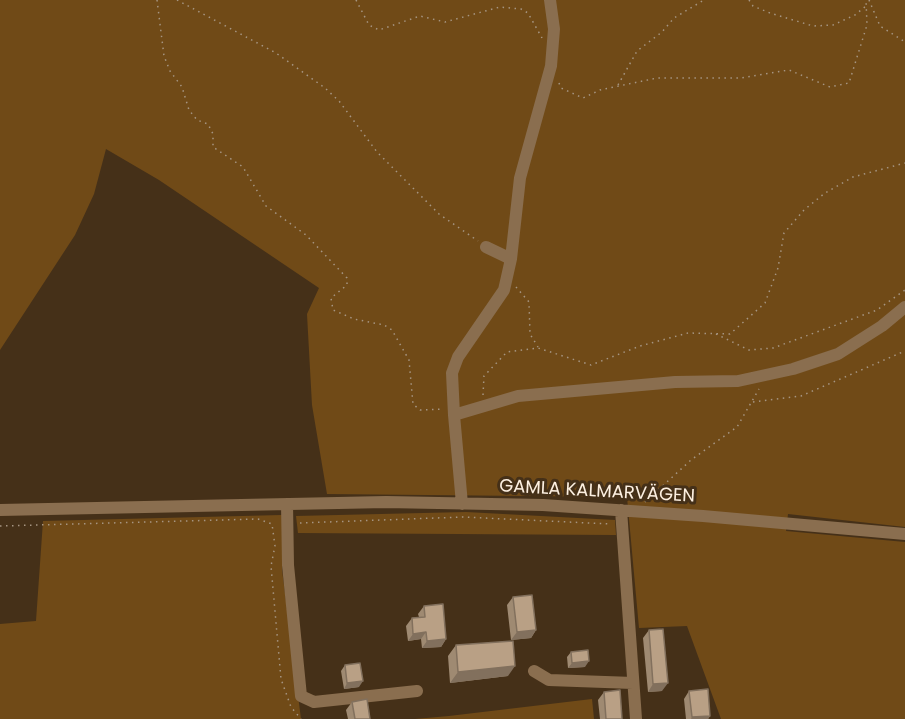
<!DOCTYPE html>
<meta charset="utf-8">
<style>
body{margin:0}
canvas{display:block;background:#453018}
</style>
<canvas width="905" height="719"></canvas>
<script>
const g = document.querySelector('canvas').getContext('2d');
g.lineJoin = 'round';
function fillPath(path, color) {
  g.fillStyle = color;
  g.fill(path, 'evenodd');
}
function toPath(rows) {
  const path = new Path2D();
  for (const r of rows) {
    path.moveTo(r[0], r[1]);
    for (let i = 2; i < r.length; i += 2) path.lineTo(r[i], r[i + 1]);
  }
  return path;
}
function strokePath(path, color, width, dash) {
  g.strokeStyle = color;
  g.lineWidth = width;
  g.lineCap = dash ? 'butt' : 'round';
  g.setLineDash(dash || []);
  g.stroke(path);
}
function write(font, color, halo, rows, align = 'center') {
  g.font = font + ' Poppins,sans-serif';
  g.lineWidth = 6;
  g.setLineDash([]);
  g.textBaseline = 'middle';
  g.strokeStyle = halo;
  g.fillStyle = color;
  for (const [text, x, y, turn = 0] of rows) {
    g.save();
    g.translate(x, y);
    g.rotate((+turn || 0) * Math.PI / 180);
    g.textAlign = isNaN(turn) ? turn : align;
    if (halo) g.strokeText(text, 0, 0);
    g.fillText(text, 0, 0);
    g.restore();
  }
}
const green = toPath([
 [0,0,905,0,905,527,788,514,786,531,905,542,905,719,721,719,687,626,639,628,627,497,327,494,312,405,307,314,319,288,159,180,106,149,94,194,75,235,0,350],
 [466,512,615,520,616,535,298,533,296,516],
 [282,515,282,570,301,719,0,719,0,624,36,621,43,521],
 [592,699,594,719,415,719,449,716]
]);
const path = toPath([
 [157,0,164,56,170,71,182,87,189,110,197,120,208,124,213,134,213,147,243,167,266,206,306,235,347,278,347,285,331,298,333,310,354,319,384,325,392,330,409,360,413,404,420,410,444,409],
 [177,0,276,53,325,88,339,101,377,152,439,214,478,241],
 [356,0,369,25,379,30,420,16,445,22,500,7,521,9,528,13,542,38],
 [749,0,753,6,770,13,813,26,833,25,855,15,866,6],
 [869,0,880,26,905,42],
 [559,83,561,88,583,98,600,90,657,78,741,78,789,70,830,87,849,83,867,25,866,0],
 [618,85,637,51,662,32,674,18,704,0],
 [516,287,529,302,530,334,538,347],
 [716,334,749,350,773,348,877,310,905,290],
 [483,395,484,376,507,352,538,348,591,365,640,346,688,333,730,334,765,303,778,268,784,233,804,210,825,193,853,177,905,163],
 [753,402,801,396,905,351],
 [645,502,691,460,737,427,759,389],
 [300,523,463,517,610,524],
 [0,526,258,519,272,524,275,546,271,566,281,679,291,707,301,719]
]);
const minor = toPath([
 [486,247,511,259],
 [454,415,452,373,458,357,504,290,511,259,520,178,551,66,554,29,550,0],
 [287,504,288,565,301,696,314,702,417,691],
 [462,504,454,415,518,396,675,382,738,381,793,369,838,354,882,326,905,307],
 [0,510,386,502,543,505,703,516,905,534],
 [621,510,636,719],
 [534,671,549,680,633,683]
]);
const wall = toPath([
 [513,597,536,630,531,638,511,640,507,605],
 [424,606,446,639,441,647,422,648,421,639,408,641,406,626,412,618,419,617,418,614],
 [649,630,662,691,648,692,643,638],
 [456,645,508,676,450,683,448,656],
 [571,652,585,667,568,668,567,657],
 [345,665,359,687,344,689,341,671],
 [689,691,710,716,708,719,686,719,684,699],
 [604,692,622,719,600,719,598,700],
 [352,702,370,719,348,719,346,710]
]);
const shadedWall = toPath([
 [536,630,531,638,511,640,517,632],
 [426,632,421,639,408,641,413,634],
 [446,639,441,647,422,648,427,641],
 [589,661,585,667,568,668,572,663],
 [515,666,508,676,450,683,458,672],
 [363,681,359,687,344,689,347,683],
 [668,683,662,691,648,692,653,684],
 [710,716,708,719,691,719,692,717]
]);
const building = toPath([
 [532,595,536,630,517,632,513,597,532,595],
 [443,604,446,639,427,641,426,632,413,634,412,618,425,617,424,606,443,604],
 [663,629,668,683,653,684,649,630,663,629],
 [513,641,515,666,458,672,456,645,513,641],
 [588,650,589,661,572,663,571,652,588,650],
 [360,663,363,681,347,683,345,665,360,663],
 [708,689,710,716,692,717,689,691,708,689],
 [620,690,622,719,606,719,604,692,620,690],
 [367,699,370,719,355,719,352,702,367,699]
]);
const streetNames = [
 ["GAMLA KALMARVÄGEN",597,492,3]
];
fillPath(green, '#704a17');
strokePath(path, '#a69582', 1.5, [1.5, 4.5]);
strokePath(minor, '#8a6e4f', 12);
fillPath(wall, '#9f8a72');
fillPath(shadedWall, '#82705d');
fillPath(building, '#b9a085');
strokePath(building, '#82705d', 1.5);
write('18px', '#fdf0e1', '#453018', streetNames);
</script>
